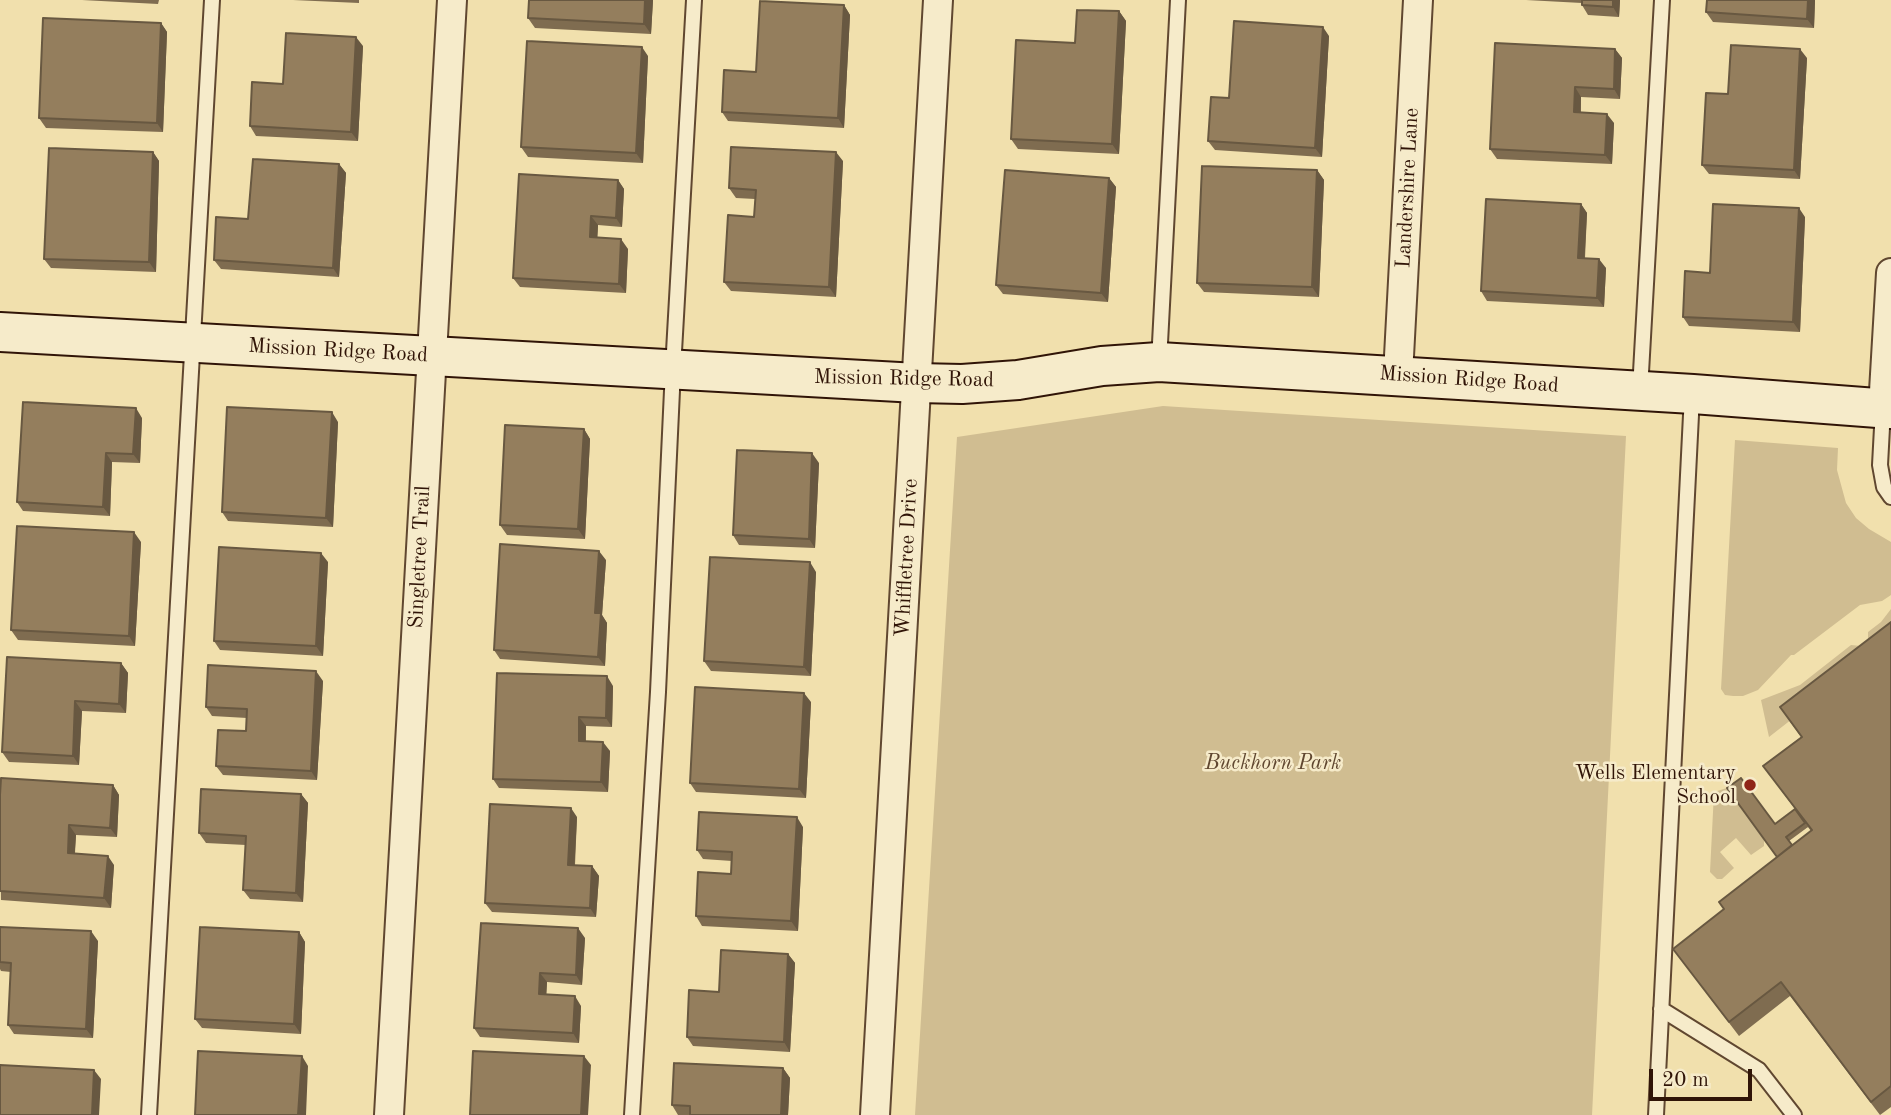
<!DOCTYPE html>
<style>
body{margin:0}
#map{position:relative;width:1891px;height:1115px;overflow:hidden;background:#f1e0ad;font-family:"Old Standard TT",serif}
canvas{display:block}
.scale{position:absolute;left:1649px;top:1069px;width:103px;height:32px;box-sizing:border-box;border:4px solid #301407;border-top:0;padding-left:9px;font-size:21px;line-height:24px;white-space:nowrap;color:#301407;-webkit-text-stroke:5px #f6ebca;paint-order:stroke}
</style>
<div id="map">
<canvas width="1891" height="1115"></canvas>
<div class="scale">20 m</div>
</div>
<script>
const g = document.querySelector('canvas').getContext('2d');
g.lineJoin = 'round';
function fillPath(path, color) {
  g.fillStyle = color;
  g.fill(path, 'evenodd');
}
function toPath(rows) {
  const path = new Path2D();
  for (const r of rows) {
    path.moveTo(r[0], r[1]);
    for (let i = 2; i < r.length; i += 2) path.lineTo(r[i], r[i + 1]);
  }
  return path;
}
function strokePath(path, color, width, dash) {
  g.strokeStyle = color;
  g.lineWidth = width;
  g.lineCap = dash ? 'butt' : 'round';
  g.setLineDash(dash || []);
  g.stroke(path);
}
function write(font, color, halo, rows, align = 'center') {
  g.font = font + ' "Old Standard TT",serif';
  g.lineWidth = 5;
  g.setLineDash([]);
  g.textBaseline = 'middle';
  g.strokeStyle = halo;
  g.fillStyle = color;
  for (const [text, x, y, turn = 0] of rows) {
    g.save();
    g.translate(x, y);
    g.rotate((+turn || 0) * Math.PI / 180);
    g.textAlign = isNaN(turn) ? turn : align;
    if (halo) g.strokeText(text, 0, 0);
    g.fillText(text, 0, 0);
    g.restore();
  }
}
const green = toPath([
 [1163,406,1626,436,1592,1115,915,1115,957,437],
 [1735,440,1838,448,1837,470,1846,503,1856,518,1869,529,1891,542,1891,595,1882,601,1860,605,1794,655,1791,655,1758,690,1743,696,1733,696,1725,695,1721,689],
 [1891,609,1891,643,1868,640,1868,632,1881,622],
 [1851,645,1861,646,1869,659,1769,737,1761,700,1800,685],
 [1727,788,1764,840,1764,846,1751,855,1736,838,1720,852,1734,868,1722,879,1717,879,1710,872,1714,792]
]);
const lane = toPath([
 [1159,362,1178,0],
 [1640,390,1662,0],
 [1883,409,1880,465,1884,487,1891,497],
 [1661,1009,1759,1070,1794,1115],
 [149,1115,212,0],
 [632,1115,658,692,673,369,694,0],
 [1656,1115,1692,395]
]);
const street = toPath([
 [1398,375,1418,0],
 [1883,408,1891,273],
 [389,1115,452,0],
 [875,1115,938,0]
]);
const secondary = toPath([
 [0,332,917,383,962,384,1018,380,1102,366,1159,362,1693,394,1891,409]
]);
const wall = toPath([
 [82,0,159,0,158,4],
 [293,0,359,0,359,3],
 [529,0,653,0,651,34,535,28,528,18],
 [1526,0,1620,0,1619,17,1588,15,1582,5,1582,3],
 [1815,0,1814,28,1713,22,1706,12],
 [844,5,850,15,844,128,728,121,722,112,756,72],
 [1119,11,1126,21,1119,154,1018,149,1011,139,1075,43],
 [161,23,167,32,163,132,46,128,39,118],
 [1329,36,1322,157,1215,150,1208,141,1229,98],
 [363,46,358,141,256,136,250,126,283,84],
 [1615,49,1622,58,1620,99,1581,97,1581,112,1614,123,1612,164,1497,159,1490,149],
 [648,56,643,163,528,157,521,147],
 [1807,58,1800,179,1709,174,1702,165,1728,94],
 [153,152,159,161,156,272,51,268,44,259],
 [843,161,836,297,731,291,724,282,754,217,755,199,736,198,729,188],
 [339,164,346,173,339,277,221,269,214,260],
 [1317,170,1324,180,1319,297,1204,292,1197,283],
 [1109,178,1116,187,1108,302,1003,294,996,285],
 [618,180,624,189,622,227,598,225,597,238,628,249,626,293,520,287,513,278],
 [1581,204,1587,213,1585,258,1606,268,1604,307,1487,301,1481,291],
 [1805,217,1800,332,1689,326,1683,317,1710,273],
 [142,418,140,463,112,462,110,516,23,511,17,502],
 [338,422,333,527,228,521,222,512],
 [584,429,590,439,585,539,507,535,500,525],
 [819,463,815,548,739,545,733,535],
 [141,542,135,646,18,640,11,630],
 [606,560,602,615,607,623,605,666,500,659,494,650],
 [328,562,323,656,220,650,214,641],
 [816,572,811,676,711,671,704,661],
 [1891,622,1891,1107,1880,1115,1790,996,1739,1036,1673,949,1724,909,1777,857,1775,824,1795,809,1763,766,1801,737,1780,707],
 [1802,819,1811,831,1792,845,1789,841,1808,827],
 [121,663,128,673,126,713,82,711,79,765,9,762,2,752],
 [323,681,317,780,223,775,216,766,246,731,247,718,212,716,206,707],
 [613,686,612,727,586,726,586,741,610,751,608,792,499,788,493,779],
 [811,702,806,798,696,792,690,783],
 [113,785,119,795,117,837,76,835,75,853,114,865,111,908,1,900,0,795],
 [301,794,308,803,303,902,250,899,243,890,246,845,206,843,199,833],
 [577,817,575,865,592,866,599,876,596,917,492,912,485,903],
 [803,827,798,931,702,926,696,916,731,874,732,861,703,859,697,850],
 [481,923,585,938,582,985,547,982,546,994,581,1006,579,1043,480,1037,474,1028],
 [0,927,98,941,93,1038,14,1034,8,1025,11,972,1,971,0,969],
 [299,932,305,942,301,1034,202,1028,195,1019],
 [788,954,795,963,790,1052,693,1046,687,1037,719,992],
 [783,1068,790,1078,788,1115,678,1115,672,1105]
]);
const shadedWall = toPath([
 [645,0,653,0,651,34,644,24],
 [1613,0,1620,0,1619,17,1613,7],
 [1808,0,1815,0,1814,28,1807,19],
 [844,5,850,15,844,128,838,118],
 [1119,11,1126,21,1119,154,1112,144],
 [161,23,167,32,163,132,157,123],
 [1323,27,1329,36,1322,157,1315,148],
 [356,37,363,46,358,141,351,132],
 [642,47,648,56,643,163,636,153],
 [1615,49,1622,58,1620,99,1614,89],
 [1800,49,1807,58,1800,179,1794,170],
 [1575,87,1581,97,1580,121,1574,112],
 [1607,114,1614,123,1612,164,1605,155],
 [153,152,159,161,156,272,149,262],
 [836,152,843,161,836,297,829,287],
 [339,164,346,173,339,277,333,268],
 [1317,170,1324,180,1319,297,1312,287],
 [1109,178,1116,187,1108,302,1101,293],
 [618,180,624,189,622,227,616,218],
 [1581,204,1587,213,1584,267,1578,258],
 [1799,208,1805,217,1800,332,1793,322],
 [591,216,598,225,597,247,590,237],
 [621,239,628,249,626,293,619,284],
 [1599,259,1606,268,1604,307,1597,298],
 [136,408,142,418,140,463,133,454],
 [332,412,338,422,333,527,326,518],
 [584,429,590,439,585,539,578,529],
 [106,453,112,462,110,516,103,507],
 [812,453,819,463,815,548,809,539],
 [134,532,141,542,135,646,129,636],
 [599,551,606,560,602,615,607,623,605,666,598,657,595,613],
 [321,553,328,562,323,656,316,646],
 [810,562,816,572,811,676,804,667],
 [121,663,128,673,126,713,119,704],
 [316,671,323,681,317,780,311,771],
 [607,676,613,686,612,727,606,718],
 [804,693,811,702,806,798,799,789],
 [75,701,82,711,79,765,73,756],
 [579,717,586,726,585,751,579,741],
 [603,742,610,751,608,792,601,782],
 [113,785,119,795,117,837,110,828],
 [301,794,308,803,303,902,296,893],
 [571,808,577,817,574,874,568,865],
 [797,817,803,827,798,931,791,921],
 [69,825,76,835,74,862,68,853],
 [108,856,114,865,111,908,104,898],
 [592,866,599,876,596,917,590,908],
 [578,928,585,938,582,985,576,975],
 [91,931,98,941,93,1038,86,1029],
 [299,932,305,942,301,1034,294,1024],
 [788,954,795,963,790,1052,784,1042],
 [540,973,547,982,546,1003,539,994],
 [575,996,581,1006,579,1043,573,1033],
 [302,1056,308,1066,306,1115,298,1115],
 [584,1056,591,1065,588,1115,581,1115],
 [783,1068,790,1078,788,1115,781,1115],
 [94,1070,101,1079,99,1115,92,1115]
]);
const building = toPath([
 [529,0,645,0,644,24,528,18,529,0],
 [1582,0,1613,0,1613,7,1582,5,1582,0],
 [1707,0,1808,0,1807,19,1706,12,1707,0],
 [760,1,844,5,838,118,722,112,724,70,756,72,760,1],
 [1077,10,1119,11,1112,144,1011,139,1016,40,1075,43,1077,10],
 [43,18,161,23,157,123,39,118,43,18],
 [1234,21,1323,27,1315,148,1208,141,1211,97,1229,98,1234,21],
 [286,33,356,37,351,132,250,126,252,82,283,84,286,33],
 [527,41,642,47,636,153,521,147,527,41],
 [1495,43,1615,49,1614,89,1575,87,1574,112,1607,114,1605,155,1490,149,1495,43],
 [1731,45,1800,49,1794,170,1702,165,1706,93,1728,94,1731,45],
 [731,147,836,152,829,287,724,282,728,215,754,217,756,190,729,188,731,147],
 [49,148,153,152,149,262,44,259,49,148],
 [253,159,339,164,333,268,214,260,216,217,248,219,253,159],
 [1202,166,1317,170,1312,287,1197,283,1202,166],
 [1005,170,1109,178,1101,293,996,285,1005,170],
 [519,174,618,180,616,218,591,216,590,237,621,239,619,284,513,278,519,174],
 [1486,199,1581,204,1578,258,1599,259,1597,298,1481,291,1486,199],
 [1713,204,1799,208,1793,322,1683,317,1685,271,1710,273,1713,204],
 [23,402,136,408,133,454,106,453,103,507,17,502,23,402],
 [227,407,332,412,326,518,222,512,227,407],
 [505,425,584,429,578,529,500,525,505,425],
 [737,450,812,453,809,539,733,535,737,450],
 [17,526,134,532,129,636,11,630,17,526],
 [500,544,599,551,595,613,601,613,598,657,494,650,500,544],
 [219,547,321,553,316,646,214,641,219,547],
 [710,557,810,562,804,667,704,661,710,557],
 [1891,622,1891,1086,1871,1102,1781,982,1729,1022,1673,949,1724,909,1719,902,1812,830,1763,766,1802,737,1780,707,1891,622],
 [7,657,121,663,119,704,75,701,73,756,2,752,7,657],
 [208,665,316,671,311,771,216,766,218,730,246,731,247,709,206,707,208,665],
 [497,673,607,676,606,718,579,717,579,741,603,742,601,782,493,779,497,673],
 [695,687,804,693,799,789,690,783,695,687],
 [1,778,113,785,110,828,69,825,68,853,108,856,104,898,0,891,0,795,1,778],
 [1741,778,1775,824,1795,809,1805,823,1786,837,1792,845,1777,857,1727,788,1741,778],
 [201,789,301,794,296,893,243,890,246,836,199,833,201,789],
 [490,804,571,808,568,865,592,866,590,908,485,903,490,804],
 [699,812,797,817,791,921,696,916,698,872,731,874,732,852,697,850,699,812],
 [481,923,578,928,576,975,540,973,539,994,575,996,573,1033,474,1028,481,923],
 [0,927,91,931,86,1029,8,1025,11,963,0,962,0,927],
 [200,927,299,932,294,1024,195,1019,200,927],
 [721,950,788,954,784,1042,687,1037,689,990,719,992,721,950],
 [198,1051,302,1056,298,1115,195,1115,198,1051],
 [473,1051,584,1056,581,1115,470,1115,473,1051],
 [674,1063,783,1068,781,1115,690,1115,690,1106,672,1105,674,1063],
 [0,1065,94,1070,92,1115,0,1115,0,1065]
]);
const markers = [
 [1750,785,7,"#8f2418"]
];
const streetNames = [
 ["Landershire Lane",1408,188,-87],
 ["Mission Ridge Road",338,351,3],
 ["Mission Ridge Road",904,379,1],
 ["Mission Ridge Road",1469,380,4],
 ["Singletree Trail",420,557,-87],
 ["Whiffletree Drive",907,558,-87]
];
const parkNames = [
 ["Buckhorn Park",1273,763]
];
const poiNames = [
 ["Wells Elementary",1736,773],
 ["School",1736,797]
];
fillPath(green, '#d0bd91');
strokePath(lane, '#604730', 18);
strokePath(street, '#604730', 32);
strokePath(secondary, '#301407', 42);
strokePath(lane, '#f6ebca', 14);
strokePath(street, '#f6ebca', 28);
strokePath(secondary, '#f6ebca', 38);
fillPath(wall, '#7f6c50');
fillPath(shadedWall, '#685841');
fillPath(building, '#947e5d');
strokePath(building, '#685841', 2);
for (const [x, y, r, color] of markers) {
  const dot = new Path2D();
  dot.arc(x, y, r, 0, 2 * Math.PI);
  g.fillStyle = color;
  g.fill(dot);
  strokePath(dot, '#f6ebca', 2.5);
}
write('21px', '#301407', '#f6ebca', streetNames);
write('italic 21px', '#604730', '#f6ebca', parkNames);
write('21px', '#301407', '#f6ebca', poiNames, 'right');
</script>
